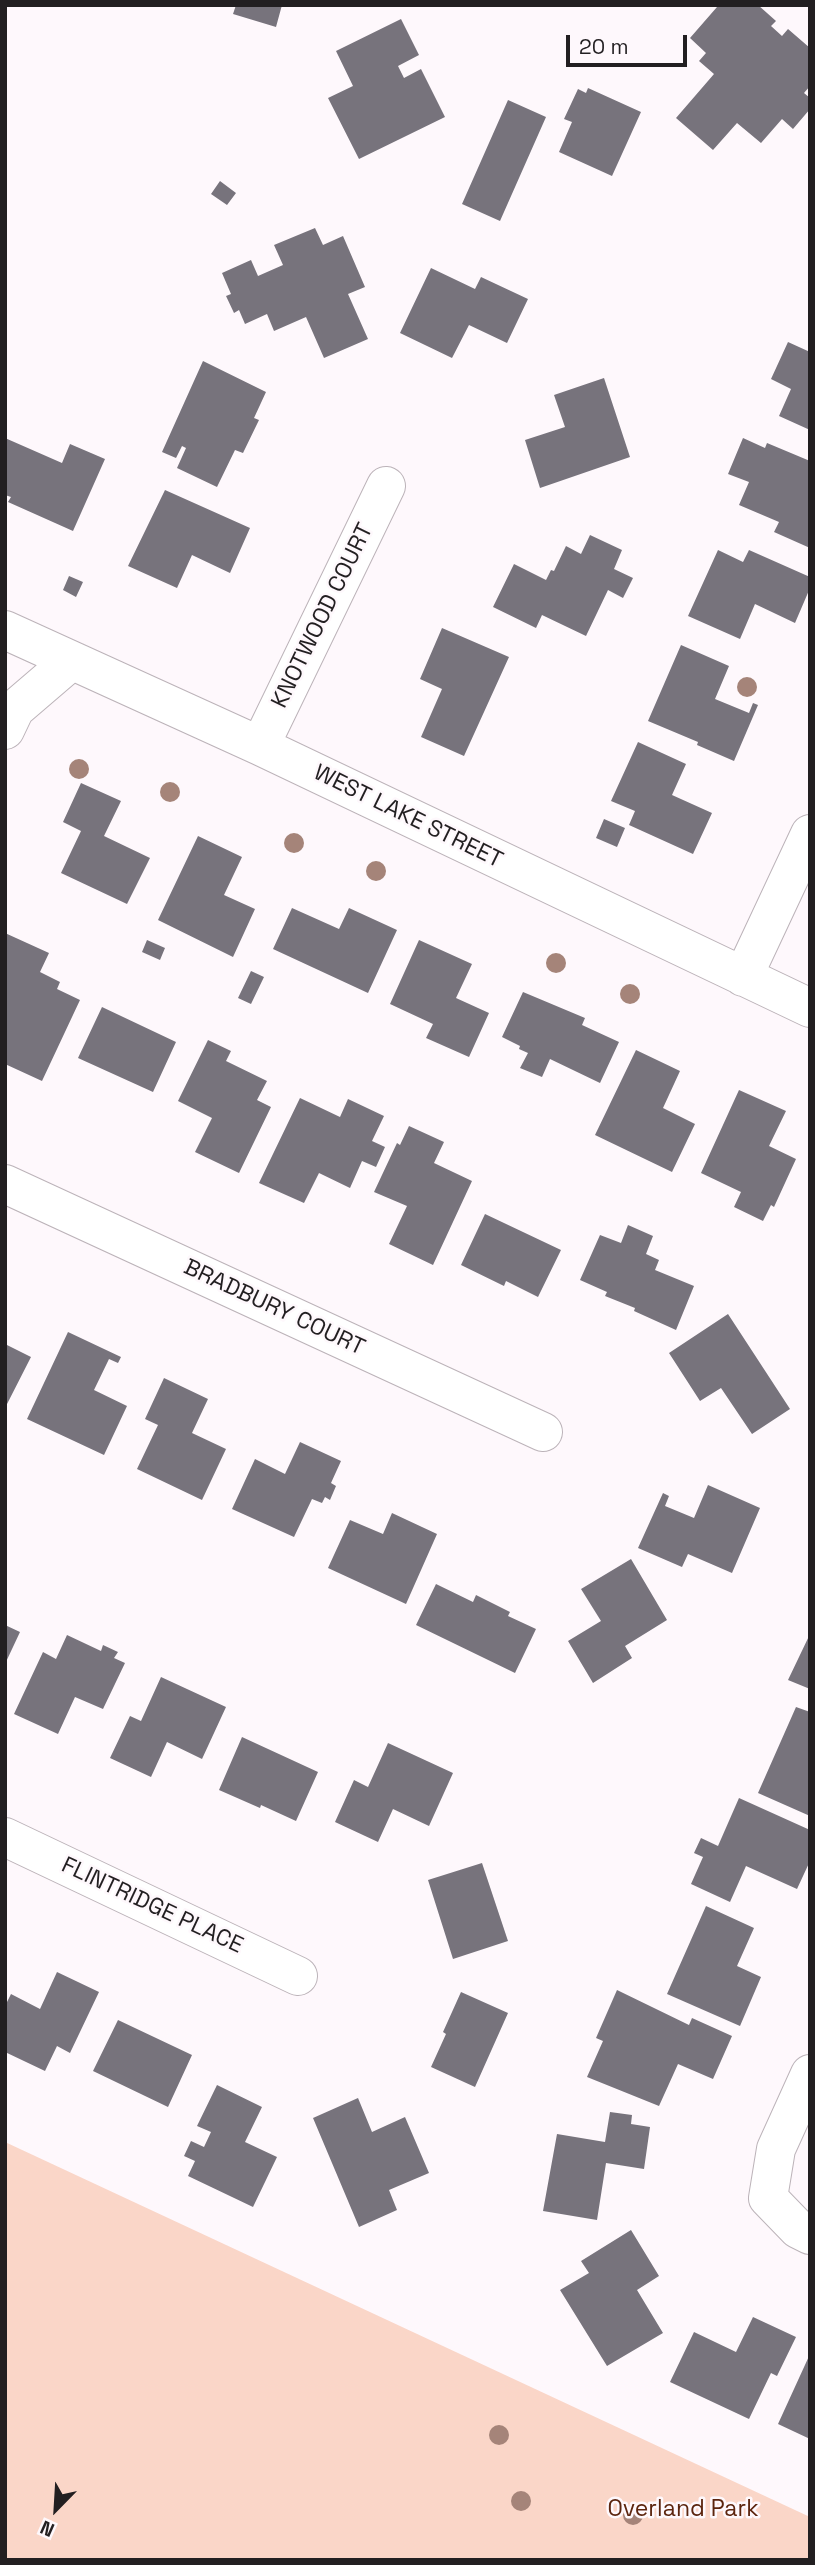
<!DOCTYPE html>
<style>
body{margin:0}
#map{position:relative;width:815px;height:2565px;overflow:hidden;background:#fef8fc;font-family:"Space Grotesk",sans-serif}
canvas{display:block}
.frame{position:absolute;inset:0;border:7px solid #221f21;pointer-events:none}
.north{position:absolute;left:21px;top:2474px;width:70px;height:70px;-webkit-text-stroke:5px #fef8fc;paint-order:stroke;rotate:204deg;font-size:19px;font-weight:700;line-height:28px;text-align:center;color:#221f21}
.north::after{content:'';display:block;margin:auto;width:24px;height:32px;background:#221f21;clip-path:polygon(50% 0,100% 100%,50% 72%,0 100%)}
.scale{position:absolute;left:566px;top:35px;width:121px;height:32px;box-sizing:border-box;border:4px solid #221f21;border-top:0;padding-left:9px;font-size:21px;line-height:24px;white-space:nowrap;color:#221f21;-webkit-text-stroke:5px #fef8fc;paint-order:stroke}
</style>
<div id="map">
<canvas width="815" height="2565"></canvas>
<div class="frame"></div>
<div class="north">N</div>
<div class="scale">20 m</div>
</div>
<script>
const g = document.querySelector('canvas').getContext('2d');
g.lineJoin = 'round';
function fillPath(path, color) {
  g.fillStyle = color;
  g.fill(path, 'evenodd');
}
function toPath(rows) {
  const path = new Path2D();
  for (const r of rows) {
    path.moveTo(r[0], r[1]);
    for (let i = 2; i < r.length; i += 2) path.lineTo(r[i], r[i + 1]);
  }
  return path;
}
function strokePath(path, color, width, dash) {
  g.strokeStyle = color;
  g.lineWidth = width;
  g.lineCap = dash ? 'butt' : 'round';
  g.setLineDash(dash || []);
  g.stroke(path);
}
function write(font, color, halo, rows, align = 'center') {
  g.font = font + ' "Space Grotesk",sans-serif';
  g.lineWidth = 5;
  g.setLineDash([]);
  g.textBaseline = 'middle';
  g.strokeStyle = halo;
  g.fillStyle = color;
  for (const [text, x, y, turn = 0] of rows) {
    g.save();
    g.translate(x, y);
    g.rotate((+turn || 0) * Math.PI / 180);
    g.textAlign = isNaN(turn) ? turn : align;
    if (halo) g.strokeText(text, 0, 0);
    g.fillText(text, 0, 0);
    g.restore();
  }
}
const green = toPath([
 [5,2142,810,2517,810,2560,5,2560]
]);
const building = toPath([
 [236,5,282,5,276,27,233,14],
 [715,5,758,5,776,21,771,26,782,36,788,29,810,48,810,86,804,93,810,98,810,109,793,129,782,119,761,143,737,123,713,150,676,118,714,74,699,61,706,53,690,38,717,7],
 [401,19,419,55,398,66,404,78,421,69,445,117,359,159,328,98,353,86,336,51],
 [588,88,641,112,612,176,559,152,572,122,564,119,578,89,586,93],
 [508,100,546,117,500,221,462,204],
 [220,181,236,193,227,205,211,194],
 [315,228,323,245,343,236,365,287,348,294,368,339,324,358,306,317,274,331,267,314,245,324,239,310,234,313,226,296,231,294,222,273,251,260,258,276,283,265,274,245],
 [431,268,475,289,481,277,528,299,507,343,469,325,452,358,400,333],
 [788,342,810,352,810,430,779,416,791,389,771,379],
 [203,361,266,392,254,418,259,420,243,453,235,450,217,487,177,468,186,448,182,446,176,458,162,452],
 [604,378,630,457,540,488,525,440,565,427,554,395],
 [5,438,62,463,70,444,105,459,73,531,8,502,11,497,5,495],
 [743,438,765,448,767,443,810,461,808,485,810,486,810,548,774,532,779,522,739,505,749,482,728,474],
 [165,490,250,528,230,573,192,555,177,588,128,566],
 [590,535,622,550,614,569,633,578,623,598,608,590,586,636,542,615,536,628,493,607,514,564,546,580,551,570,554,571,566,546,581,554],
 [718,550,743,562,749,550,810,577,810,588,795,623,755,604,740,639,688,616],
 [69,576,83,582,76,597,63,590],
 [442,628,509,657,464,756,421,737,442,689,420,679],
 [681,645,729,666,715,699,749,713,753,703,758,705,734,761,697,745,698,742,648,721],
 [638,742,686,764,672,795,712,813,693,854,629,825,635,811,611,801],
 [81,783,121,801,104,836,150,858,127,904,61,873,81,831,63,822],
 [604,819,625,828,617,847,596,838],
 [198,836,242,857,224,895,255,909,233,957,158,920],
 [292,908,339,929,349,908,397,930,368,993,273,949],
 [5,933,49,953,40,972,60,982,57,989,80,1000,42,1081,5,1064],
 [147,940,165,948,160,960,142,952],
 [419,940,472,964,456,998,489,1013,469,1057,426,1038,433,1024,390,1004],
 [251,971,264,977,251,1004,238,998],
 [523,992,585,1018,582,1025,619,1042,600,1083,550,1059,542,1077,520,1068,528,1053,519,1049,520,1046,502,1037],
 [102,1007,176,1042,153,1092,78,1058],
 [208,1040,231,1051,226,1061,267,1081,257,1100,271,1107,239,1173,195,1152,212,1118,178,1101],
 [636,1050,680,1071,663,1108,695,1124,672,1172,595,1135],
 [739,1090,786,1111,769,1146,796,1159,774,1207,771,1205,763,1221,734,1207,741,1192,701,1173],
 [300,1098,340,1117,348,1099,384,1116,372,1141,385,1147,376,1167,362,1161,350,1188,319,1173,304,1203,259,1183],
 [409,1126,444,1142,434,1163,472,1181,433,1265,389,1244,407,1206,374,1192,397,1143,400,1145],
 [485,1214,561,1250,538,1297,506,1281,504,1286,461,1265],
 [628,1225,653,1236,646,1254,659,1260,655,1270,694,1286,676,1330,634,1311,635,1308,605,1296,607,1292,580,1280,600,1235,621,1243],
 [728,1314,790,1409,752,1434,721,1388,700,1401,669,1353],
 [68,1332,121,1357,118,1363,109,1359,94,1390,127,1406,104,1455,27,1419],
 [5,1344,31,1357,5,1408],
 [164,1378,208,1399,192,1433,226,1449,202,1500,137,1469,158,1425,145,1419],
 [300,1442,341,1461,331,1483,336,1486,330,1500,325,1497,322,1503,312,1499,294,1537,232,1509,255,1459,285,1474],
 [708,1485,760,1508,732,1573,688,1554,682,1567,638,1548,663,1493,669,1496,665,1506,694,1518],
 [392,1513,437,1534,406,1604,328,1568,350,1520,383,1534],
 [631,1559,667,1620,625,1646,632,1658,593,1683,568,1641,601,1621,581,1589],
 [436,1584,473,1602,476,1595,510,1612,508,1616,536,1629,515,1673,416,1625],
 [5,1625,20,1632,5,1664],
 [810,1634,810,1689,788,1680],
 [67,1635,101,1651,103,1645,118,1652,114,1658,125,1663,103,1709,75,1697,58,1734,14,1714,43,1652,56,1659],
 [161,1677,226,1707,202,1759,167,1742,151,1777,110,1758,130,1716,141,1721],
 [796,1707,810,1712,810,1816,758,1793],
 [242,1737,318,1772,296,1821,261,1805,260,1808,219,1790],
 [388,1743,453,1773,429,1826,393,1809,378,1842,335,1822,354,1780,368,1787],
 [739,1798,810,1830,810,1861,797,1889,746,1866,730,1902,691,1884,703,1857,694,1853,701,1838,718,1846],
 [482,1863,508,1941,453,1959,428,1880],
 [706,1906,754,1928,737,1966,761,1977,740,2026,667,1994],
 [57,1972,99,1992,70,2053,57,2046,45,2071,5,2052,5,2006,11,1994,40,2009],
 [617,1990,689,2025,692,2018,732,2036,713,2079,678,2064,659,2106,587,2077,603,2041,596,2038],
 [461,1992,508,2013,475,2087,431,2067,446,2034,443,2032],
 [118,2020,192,2055,168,2107,93,2071],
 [217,2085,262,2107,245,2142,277,2157,253,2207,188,2176,195,2161,184,2156,191,2141,204,2147,211,2132,197,2126],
 [358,2098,372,2132,405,2117,429,2173,389,2190,397,2210,359,2227,313,2118],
 [610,2112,632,2115,631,2124,650,2127,644,2169,606,2163,597,2220,543,2211,557,2134,605,2142],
 [631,2230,659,2276,637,2290,663,2333,607,2366,560,2290,589,2273,581,2261],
 [753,2317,796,2337,777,2376,771,2373,749,2419,670,2382,694,2332,736,2352],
 [810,2354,810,2439,778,2424]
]);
const minor = toPath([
 [5,630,260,746,810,1008],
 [5,730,15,709,71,661],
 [260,746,386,486],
 [743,977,810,834],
 [5,1184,543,1432],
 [5,1837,298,1976],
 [810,2074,776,2149,768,2198,798,2229,810,2235]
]);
const trees = [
 [747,687],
 [79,769],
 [170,792],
 [294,843],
 [376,871],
 [556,963],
 [630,994],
 [499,2435],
 [521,2501],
 [633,2515]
];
const streetNames = [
 ["KNOTWOOD COURT",323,616,-64],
 ["WEST LAKE STREET",408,817,26],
 ["BRADBURY COURT",274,1308,25],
 ["FLINTRIDGE PLACE",152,1906,25]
];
const parkNames = [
 ["Overland Park",683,2510]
];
fillPath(green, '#fad6c8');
fillPath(building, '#77737c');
strokePath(minor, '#bcb3b9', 40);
strokePath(minor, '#fff', 38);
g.fillStyle = '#a58479';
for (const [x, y] of trees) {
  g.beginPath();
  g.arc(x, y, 10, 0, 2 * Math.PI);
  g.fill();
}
write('23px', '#221f21', '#fef8fc', streetNames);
write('23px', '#5c250e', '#fef8fc', parkNames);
</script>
